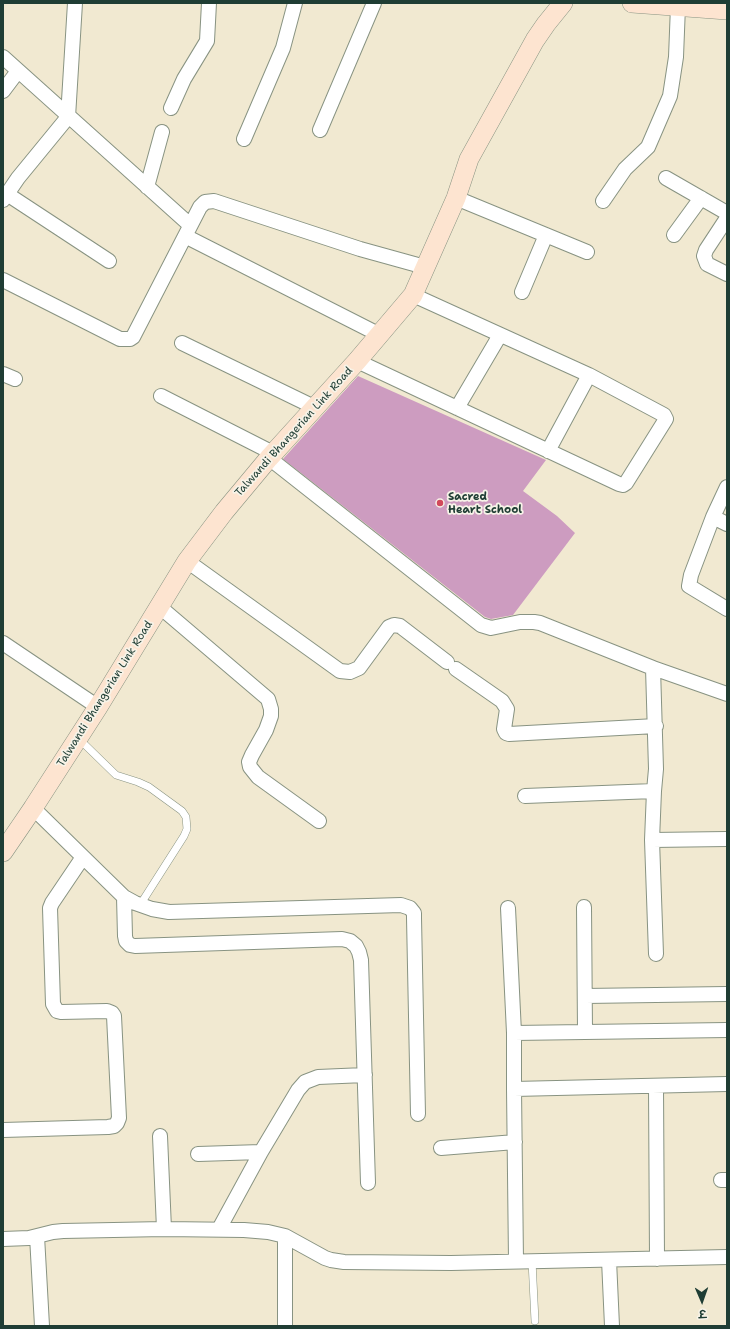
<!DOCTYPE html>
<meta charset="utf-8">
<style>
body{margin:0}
#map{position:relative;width:730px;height:1329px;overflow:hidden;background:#f1e9d1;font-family:"Shantell Sans","Playpen Sans Deva",sans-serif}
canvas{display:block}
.frame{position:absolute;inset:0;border:4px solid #1f3d34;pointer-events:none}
.north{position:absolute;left:682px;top:1281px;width:40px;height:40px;-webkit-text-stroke:3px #f7f3e8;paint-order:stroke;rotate:178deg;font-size:11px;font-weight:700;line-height:16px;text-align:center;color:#1f3d34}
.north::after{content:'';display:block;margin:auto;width:14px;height:18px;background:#1f3d34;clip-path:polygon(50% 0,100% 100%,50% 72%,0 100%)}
</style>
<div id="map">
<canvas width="730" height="1329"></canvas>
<div class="frame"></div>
<div class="north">उ</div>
</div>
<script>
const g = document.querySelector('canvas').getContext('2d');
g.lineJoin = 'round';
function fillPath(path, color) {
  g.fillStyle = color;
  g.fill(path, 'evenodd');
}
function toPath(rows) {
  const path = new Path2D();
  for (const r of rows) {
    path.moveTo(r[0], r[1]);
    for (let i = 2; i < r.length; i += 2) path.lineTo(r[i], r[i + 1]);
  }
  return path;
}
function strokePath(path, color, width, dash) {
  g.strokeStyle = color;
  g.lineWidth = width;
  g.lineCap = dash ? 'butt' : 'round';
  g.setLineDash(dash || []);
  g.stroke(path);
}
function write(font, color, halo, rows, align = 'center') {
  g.font = font + ' "Shantell Sans",sans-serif';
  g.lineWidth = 3.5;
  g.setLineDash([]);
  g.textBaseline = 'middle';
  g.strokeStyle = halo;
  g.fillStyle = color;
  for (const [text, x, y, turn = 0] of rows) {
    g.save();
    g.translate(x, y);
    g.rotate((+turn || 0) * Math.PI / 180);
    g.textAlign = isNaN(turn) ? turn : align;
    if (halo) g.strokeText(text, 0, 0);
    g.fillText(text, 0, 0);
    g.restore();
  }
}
const building = toPath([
 [358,376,546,460,523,491,557,516,575,533,513,615,491,619,485,617,283,459]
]);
const lane = toPath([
 [78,738,116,775,138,782,149,787,182,811,186,817,187,829,184,836,140,905],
 [532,1261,535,1321]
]);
const street = toPath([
 [3,57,190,225],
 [3,91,18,71],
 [171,108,184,79,207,41,209,3],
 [320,130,374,3],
 [244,139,283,48,295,3],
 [666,178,727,213],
 [147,187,162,132],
 [7,194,109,261],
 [456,198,587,252],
 [3,200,18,178,68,117,75,3],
 [603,201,625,169,648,147,670,96,676,57,678,6],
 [727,218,706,250,704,256,707,264,727,274],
 [674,235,701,198],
 [185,236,378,334],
 [3,280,120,339,130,339,133,337,200,207,205,202,214,201,360,249,425,267],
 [522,292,546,235],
 [182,343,314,407],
 [357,361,619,484,623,485,626,483,666,419,664,415,589,375,413,295],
 [3,374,15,379],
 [161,396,273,453],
 [457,408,500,335],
 [548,451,589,375],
 [269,458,481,625,491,628,520,622,534,622,540,623,653,668,727,694],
 [727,487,713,517,727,524],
 [713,517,691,575,689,586,727,609],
 [187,561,340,671,350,672,359,668,389,627,394,625,400,626,447,662],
 [160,607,268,699,271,709,271,716,266,730,252,755,249,762,250,767,258,777,319,821],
 [3,643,98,707],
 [456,669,502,701,507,709,504,729,506,733,509,734,656,726],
 [525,796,654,791,656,769,653,668],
 [33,808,124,897,135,903,152,909,169,912,401,905,410,908,414,913,414,918,418,1114],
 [652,840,654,791],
 [124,897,125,936,126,941,130,945,135,946,342,939,350,941,356,946,359,952,361,960,368,1183],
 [584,907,585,1031],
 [508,908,514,1033,514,1089,727,1084],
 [656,954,652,840,727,839],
 [585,996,727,994],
 [514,1033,727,1030],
 [656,1086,657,1259],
 [514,1089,516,1261],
 [3,1130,108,1127,114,1126,117,1123,119,1118,114,1016,112,1013,107,1011,61,1012,57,1011,53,1004,50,908,52,903,83,857],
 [160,1136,164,1229],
 [441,1148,515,1142],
 [198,1154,261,1152],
 [721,1180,727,1180],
 [219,1229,261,1152,298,1090,305,1082,318,1077,365,1075],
 [37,1236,42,1326],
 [285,1236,285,1326],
 [3,1239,29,1238,53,1232,63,1231,164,1229,244,1230,268,1232,285,1236,325,1258,331,1260,344,1262,451,1263,727,1257],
 [609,1260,612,1326]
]);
const secondary = toPath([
 [632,3,727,10],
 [3,852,33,808,98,707,187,561,224,512,269,458,357,361,413,295,456,198,469,159,535,40,546,24,563,3]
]);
const markers = [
 [440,503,4,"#d1495b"]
];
const streetNames = [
 ["Talwandi Bhangerian Link Road",294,432,-48],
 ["Talwandi Bhangerian Link Road",105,694,-58]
];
const poiNames = [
 ["Sacred",448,497],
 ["Heart School",448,510]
];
fillPath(building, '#cd9cc0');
strokePath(lane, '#889382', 8);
strokePath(street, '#889382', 16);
strokePath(secondary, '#889382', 20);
strokePath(lane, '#fff', 7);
strokePath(street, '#fff', 14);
strokePath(secondary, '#fde4d0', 19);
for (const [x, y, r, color] of markers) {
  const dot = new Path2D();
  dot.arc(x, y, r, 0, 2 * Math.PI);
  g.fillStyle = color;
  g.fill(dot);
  strokePath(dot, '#f7f3e8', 1.5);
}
write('11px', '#1f3d34', '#f7f3e8', streetNames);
write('bold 11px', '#1f3d34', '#f7f3e8', poiNames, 'left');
</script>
